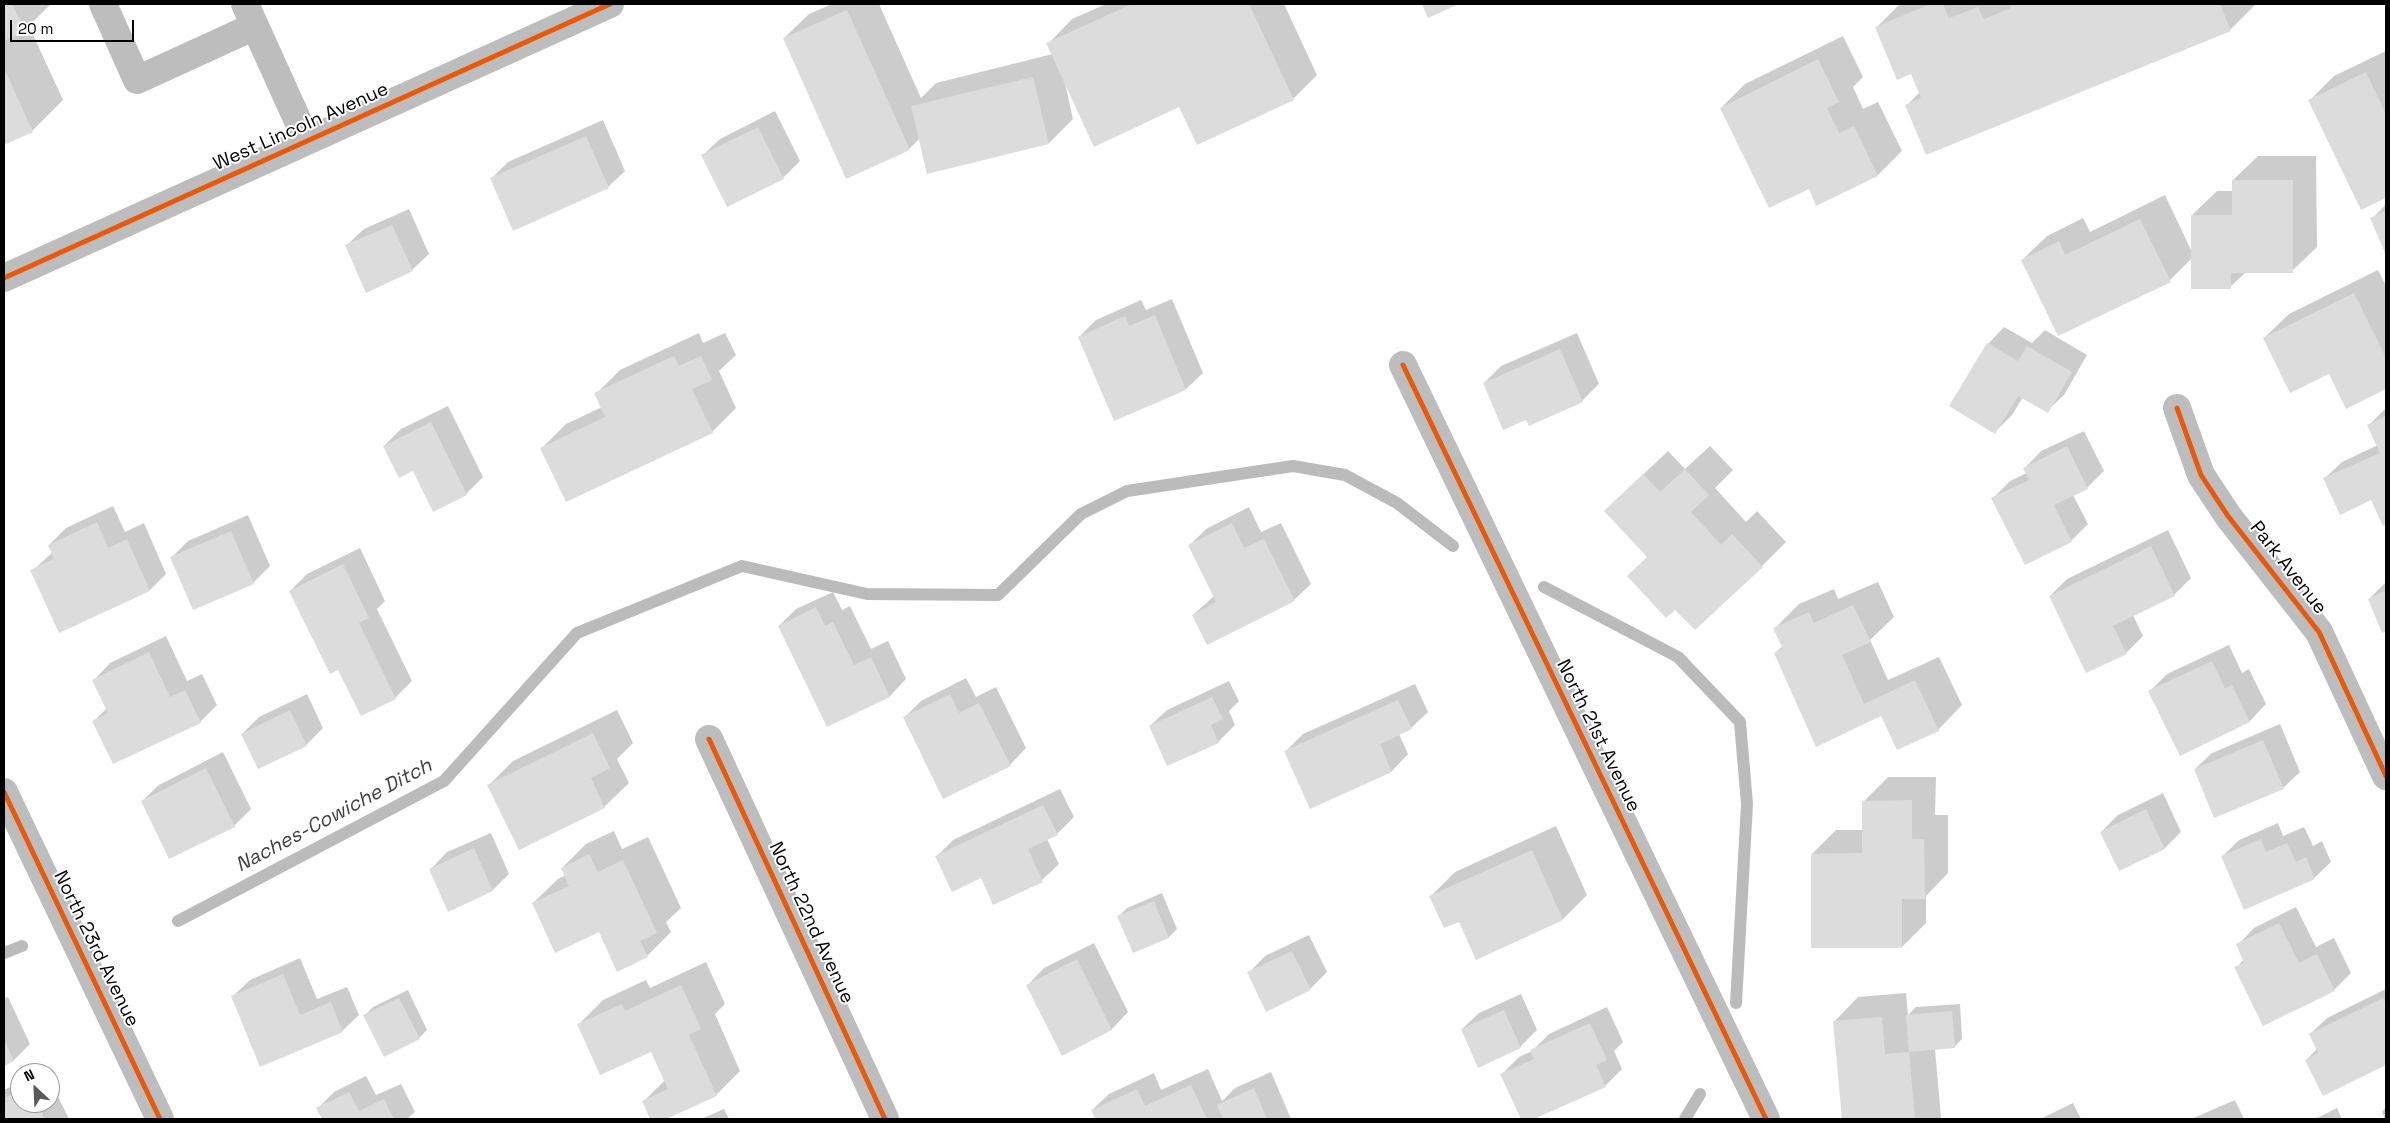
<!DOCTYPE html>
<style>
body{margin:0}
#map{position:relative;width:2390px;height:1123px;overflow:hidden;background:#fff;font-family:"Space Grotesk",sans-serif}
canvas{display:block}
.frame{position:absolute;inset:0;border:5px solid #000;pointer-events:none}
.north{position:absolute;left:10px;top:1063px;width:50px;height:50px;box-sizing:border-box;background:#fff;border:1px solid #999;border-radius:50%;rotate:335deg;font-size:14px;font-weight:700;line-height:20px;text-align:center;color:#000}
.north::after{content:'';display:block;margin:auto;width:18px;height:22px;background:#595959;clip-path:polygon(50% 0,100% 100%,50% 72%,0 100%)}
.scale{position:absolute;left:10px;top:20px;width:124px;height:22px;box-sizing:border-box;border:2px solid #000;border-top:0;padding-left:6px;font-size:15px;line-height:18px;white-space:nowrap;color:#000;-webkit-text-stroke:4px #fff;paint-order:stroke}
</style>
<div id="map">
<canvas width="2390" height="1123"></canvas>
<div class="frame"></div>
<div class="north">N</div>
<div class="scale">20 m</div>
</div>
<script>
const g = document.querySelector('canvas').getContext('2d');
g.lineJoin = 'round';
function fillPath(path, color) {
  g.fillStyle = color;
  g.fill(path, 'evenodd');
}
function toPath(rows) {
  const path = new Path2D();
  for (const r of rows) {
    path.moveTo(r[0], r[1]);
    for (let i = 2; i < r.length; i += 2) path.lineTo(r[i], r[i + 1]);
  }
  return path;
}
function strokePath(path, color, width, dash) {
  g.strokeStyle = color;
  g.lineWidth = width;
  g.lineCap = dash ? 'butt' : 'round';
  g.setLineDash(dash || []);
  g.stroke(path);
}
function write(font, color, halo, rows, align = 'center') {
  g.font = font + ' "Space Grotesk",sans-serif';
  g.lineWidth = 4;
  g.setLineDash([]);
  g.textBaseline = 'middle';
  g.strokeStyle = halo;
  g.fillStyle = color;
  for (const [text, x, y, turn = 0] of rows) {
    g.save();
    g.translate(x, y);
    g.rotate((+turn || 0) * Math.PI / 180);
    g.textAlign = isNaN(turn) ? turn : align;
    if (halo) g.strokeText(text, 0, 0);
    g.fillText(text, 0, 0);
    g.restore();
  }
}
const shadow = toPath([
 [4,4,51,4,29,26,63,100,32,131,4,144],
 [832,4,879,4,921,98,936,83,1053,54,1048,44,1072,19,1106,4,1284,4,1317,75,1293,99,1180,105,1065,83,1073,119,1049,143,928,173,920,138,909,149,784,38,809,14],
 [1900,4,2256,4,2230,30,1907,105,1920,92,1912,72,1877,27],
 [1843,36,1863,77,1853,87,1863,109,1878,102,1902,151,1878,175,1809,187,1721,108,1745,84],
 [2386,51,2386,196,2361,208,2310,100,2334,76],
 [775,111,800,161,783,178,703,155,720,139],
 [603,120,625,171,608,187,491,179,508,162],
 [2258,156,2316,156,2317,247,2292,271,2246,272,2230,287,2192,258,2170,280,2022,260,2047,236,2083,218,2090,232,2165,195,2192,252,2192,215,2217,191,2233,191,2233,180],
 [2386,204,2386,252,2372,219],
 [409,209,429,254,412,270,347,245,364,229],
 [2378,270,2386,286,2386,387,2347,407,2330,372,2264,338,2289,314],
 [1172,299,1203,373,1186,389,1114,420,1079,337,1096,320,1141,300,1146,310],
 [2004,327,2032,343,2045,330,2087,355,2064,395,2047,411,2023,397,2012,415,1995,432,1988,344],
 [699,333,703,343,725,333,736,355,719,371,736,408,712,432,542,448,566,424,602,407,596,394,620,370],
 [1577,333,1599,384,1582,401,1527,418,1484,383,1501,366],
 [448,406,483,477,466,494,384,446,401,429],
 [2386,408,2386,523,2384,524,2372,498,2325,478,2342,462,2378,445,2369,425],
 [2084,431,2104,471,2087,488,2073,495,2088,524,2071,541,1993,498,2010,481,2027,473,2025,468,2041,451],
 [1710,446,1733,470,1715,488,1746,522,1757,511,1786,542,1762,566,1648,556,1630,487,1668,451,1685,469],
 [113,506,125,532,144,523,166,574,150,590,60,632,32,571,53,552,49,545,66,528],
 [1249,507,1261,532,1281,523,1311,584,1294,600,1193,615,1214,596,1189,546,1206,529],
 [248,515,270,566,253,583,172,557,188,541],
 [2168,530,2191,578,2174,595,2133,615,2143,636,2126,653,2050,596,2067,579],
 [360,548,385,601,377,609,412,681,395,698,338,669,290,591,307,574],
 [1878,582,1894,617,1870,640,1888,680,1939,657,1962,705,1938,730,1882,715,1775,653,1783,646,1775,628,1799,604,1834,589,1838,599],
 [2386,582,2386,630,2383,631,2369,599],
 [833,592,842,610,850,606,871,649,888,641,906,679,890,696,827,726,779,626,796,609],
 [166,636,187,681,202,674,217,705,200,722,114,763,94,721,107,708,94,680,110,663],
 [2229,645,2242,673,2249,669,2266,704,2250,721,2181,754,2150,691,2167,674],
 [966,678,976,697,996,687,1026,748,1010,765,905,717,921,701],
 [1229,681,1239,701,1229,711,1235,725,1218,742,1150,726,1167,710],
 [1415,684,1428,712,1411,728,1399,734,1408,754,1392,771,1311,807,1286,751,1303,734],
 [307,694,323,728,306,745,242,734,259,717],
 [617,710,633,743,617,759,629,783,604,807,520,849,489,785,513,761],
 [2280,724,2300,772,2283,788,2195,769,2212,753],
 [223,752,251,809,234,826,142,801,159,785],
 [1888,777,1936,777,1935,815,1948,815,1948,873,1926,896,1926,923,1902,947,1812,854,1836,830,1863,830,1864,801],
 [1060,789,1074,817,1057,834,1047,839,1059,864,1042,880,981,877,936,857,953,840],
 [2163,793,2181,832,2165,848,2101,832,2118,815],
 [2278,823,2283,836,2304,827,2313,846,2322,841,2331,862,2314,878,2223,856,2239,840],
 [1556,826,1587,895,1563,919,1477,958,1460,920,1431,896,1455,872],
 [614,831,622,849,648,837,681,908,666,922,671,932,647,956,600,930,533,903,558,879,566,875,562,868,586,844],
 [491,833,509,874,493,890,431,869,447,852],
 [1162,893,1177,929,1169,937,1119,916,1127,908],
 [2296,907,2316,947,2334,938,2351,973,2334,990,2236,968,2244,959,2238,945,2254,928],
 [1309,935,1327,972,1310,989,1249,973,1265,956],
 [1094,943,1128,1012,1112,1029,1062,1054,1028,985,1044,968],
 [300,958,317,999,347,987,359,1015,342,1031,233,996,250,980],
 [706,962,725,1004,715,1014,740,1071,716,1095,663,1119,651,1119,643,1102,665,1080,651,1050,579,1024,603,1000,646,980,650,988],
 [2386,989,2386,1064,2324,1094,2306,1060,2317,1049,2310,1034,2327,1018],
 [408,990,427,1030,419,1038,365,1015,373,1007],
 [1906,993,1908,1015,1916,1007,1960,1004,1962,1039,1954,1047,1935,1049,1941,1118,1843,1119,1834,1022,1858,997],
 [1521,994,1537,1030,1520,1047,1462,1029,1479,1013],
 [8,997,30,1044,14,1060,4,1065,4,999],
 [1607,1007,1623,1042,1614,1051,1622,1069,1605,1086,1531,1119,1523,1119,1502,1074,1519,1057,1532,1051,1549,1034],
 [1208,1069,1222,1101,1235,1088,1271,1072,1291,1119,1096,1119,1092,1110,1109,1094,1154,1073,1161,1090],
 [366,1076,376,1095,401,1084,415,1112,407,1119,323,1119,318,1108,334,1092],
 [50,1080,69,1119,4,1119,4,1090,20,1082,20,1103,50,1103],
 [2235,1100,2244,1119,2191,1119],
 [2073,1103,2081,1119,2040,1119],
 [2386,1107,2386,1119,2385,1119,2382,1112],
 [2337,1108,2342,1119,2315,1119],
 [724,1109,729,1119,701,1119]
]);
const stream = toPath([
 [1544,587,1678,657,1740,722,1747,804,1736,1003],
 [178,921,444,781,577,633,742,566,867,594,998,595,1081,514,1127,491,1293,466,1345,475,1397,503,1453,546],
 [4,953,22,946],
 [1685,1119,1700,1094]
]);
const building = toPath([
 [4,4,12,4,25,31,4,41],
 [1132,4,1249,4,1294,100,1197,145,1179,107,1094,147,1046,43],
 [1422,4,1459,4,1428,18],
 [1931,4,1943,4,1949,18,1978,7,1984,19,2011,8,2009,4,2220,4,2231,31,1926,155,1905,105,1921,98,1911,74,1897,80,1875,27],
 [847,10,910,150,846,179,783,38],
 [1818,59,1839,102,1827,108,1839,133,1854,126,1878,176,1816,206,1809,189,1769,208,1720,108],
 [4,68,33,132,4,145],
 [2366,72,2386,114,2386,198,2361,210,2308,100],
 [1033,77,1049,144,927,174,911,106],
 [758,127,784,179,727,207,701,155],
 [586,136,609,188,513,231,490,178],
 [2232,180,2293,180,2293,273,2231,273,2231,289,2191,289,2191,215,2232,215],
 [2386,211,2386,255,2370,218],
 [2140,219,2171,282,2058,336,2021,260,2059,241,2065,255],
 [392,225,413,271,366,293,345,245],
 [2354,293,2386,358,2386,389,2346,409,2329,374,2290,393,2263,338],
 [1155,315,1186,390,1114,421,1078,337,1125,316,1129,326],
 [1987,343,2018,361,2027,346,2072,372,2048,413,2018,396,1995,434,1949,406],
 [1560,349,1583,402,1529,426,1526,420,1503,430,1483,383],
 [674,356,679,366,701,356,712,380,692,389,713,433,566,502,540,448,605,417,594,393],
 [2386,416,2386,524,2383,526,2371,500,2340,515,2323,478,2380,453,2367,425],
 [431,422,467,495,433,512,413,471,399,478,383,446],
 [2067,446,2088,489,2054,505,2072,542,2025,565,1991,498,2029,480,2023,468],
 [1685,469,1709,495,1691,512,1721,545,1732,534,1763,567,1695,630,1675,610,1666,618,1627,576,1647,557,1604,511,1643,474,1660,492],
 [97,522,108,548,127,539,150,591,59,633,30,570,54,559,48,545],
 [1232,523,1244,548,1264,539,1295,601,1207,645,1192,615,1216,602,1188,545],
 [231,531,254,584,193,610,170,557],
 [2151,546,2175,596,2113,626,2127,654,2086,673,2049,596],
 [343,564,369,618,359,623,396,699,361,716,338,670,330,674,289,591],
 [2386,590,2386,631,2382,633,2368,599],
 [1853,605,1871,642,1842,655,1864,704,1915,680,1939,731,1897,750,1881,716,1816,747,1774,653,1783,649,1773,628,1809,612,1814,623],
 [816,607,825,626,833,622,854,665,871,657,890,697,827,727,778,626],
 [149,652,170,697,185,690,201,723,113,764,92,721,108,713,92,680],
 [2212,661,2225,688,2232,685,2250,722,2180,756,2148,691],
 [950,694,959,713,979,703,1011,766,943,799,903,717],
 [1212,697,1223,719,1211,725,1219,743,1167,766,1149,726],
 [1398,700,1412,729,1380,744,1392,772,1310,809,1284,751],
 [290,710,307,746,258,769,241,734],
 [593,733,610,768,591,778,605,808,519,850,487,785],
 [2263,740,2284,789,2214,818,2194,769],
 [206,768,235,827,169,859,141,801],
 [1912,800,1912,839,1924,839,1925,899,1902,899,1902,948,1811,948,1811,854,1862,853,1862,801],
 [1043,805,1058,835,1028,849,1043,882,993,905,981,878,952,892,935,856],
 [2146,809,2165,849,2119,871,2100,832],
 [2261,839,2266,852,2287,843,2296,862,2306,857,2315,879,2244,910,2221,856],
 [474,848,493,891,448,912,429,869],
 [1532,850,1563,920,1476,960,1459,922,1444,928,1429,896],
 [589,854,598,872,623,860,657,933,640,941,648,957,617,972,599,932,555,953,532,903,569,886,561,868],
 [1154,901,1169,938,1133,953,1117,916],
 [2279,923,2299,963,2317,954,2335,991,2263,1026,2234,967,2244,963,2236,944],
 [1292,951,1311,990,1266,1012,1247,972],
 [1077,959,1112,1030,1062,1056,1026,985],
 [283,974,300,1015,331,1002,343,1032,260,1067,231,996],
 [681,985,701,1029,689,1035,717,1096,666,1119,650,1119,642,1101,668,1089,651,1052,600,1075,577,1024,622,1004,625,1011],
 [399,998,420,1039,384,1057,363,1015],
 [2383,998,2386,1004,2386,1065,2323,1096,2305,1060,2318,1053,2309,1034],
 [1504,1010,1521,1048,1478,1068,1461,1029],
 [1952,1011,1955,1048,1909,1052,1906,1015],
 [1882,1017,1885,1054,1909,1052,1915,1119,1842,1119,1833,1021],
 [1590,1023,1607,1060,1596,1065,1606,1087,1534,1119,1521,1119,1500,1074,1534,1059,1530,1050],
 [4,1039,14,1061,4,1066],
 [1191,1085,1207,1119,1095,1119,1091,1110,1137,1089,1145,1106],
 [1254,1088,1267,1119,1223,1119,1217,1105],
 [20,1090,20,1103,37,1103,45,1119,4,1119,4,1098],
 [349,1092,359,1111,384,1099,394,1119,322,1119,316,1108]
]);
const minor = toPath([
 [103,4,137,80,255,26],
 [245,4,307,141],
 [4,278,610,4],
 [1403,365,1766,1119],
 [2177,408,2201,475,2228,516,2319,632,2386,776],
 [709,739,885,1119],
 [4,792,160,1119]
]);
const cycleway = toPath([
 [4,278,610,4],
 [1403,365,1766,1119],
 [2177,408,2201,475,2228,516,2319,632,2386,776],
 [709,739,885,1119],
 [4,792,160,1119]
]);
const streetNames = [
 ["West Lincoln Avenue",301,127,-24],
 ["Park Avenue",2288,568,52],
 ["North 21st Avenue",1598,736,64],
 ["North 22nd Avenue",811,923,65],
 ["North 23rd Avenue",96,949,64]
];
const waterNames = [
 ["Naches-Cowiche Ditch",334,816,-28]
];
fillPath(shadow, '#0003');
strokePath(stream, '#bbb', 12);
fillPath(building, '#dcdcdc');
strokePath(minor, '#bdbdbd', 28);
strokePath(cycleway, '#e8590c', 5);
write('19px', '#000', '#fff', streetNames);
write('italic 20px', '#3f3f3f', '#fff', waterNames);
</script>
